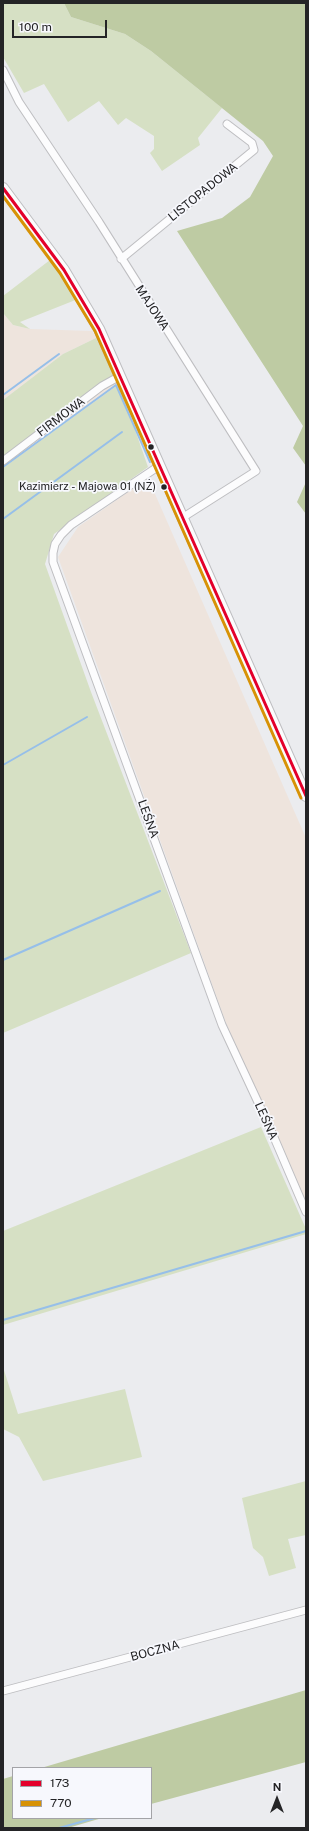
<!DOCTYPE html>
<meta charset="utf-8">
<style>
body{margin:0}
#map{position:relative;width:309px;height:1831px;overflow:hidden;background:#ebecef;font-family:"Public Sans",sans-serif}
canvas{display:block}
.frame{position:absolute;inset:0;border:4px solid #242426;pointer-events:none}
.legend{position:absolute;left:12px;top:1767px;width:140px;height:52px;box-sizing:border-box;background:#f7f8fd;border:1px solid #a3a3a7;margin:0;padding:5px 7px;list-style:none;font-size:12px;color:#242426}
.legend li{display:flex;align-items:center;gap:8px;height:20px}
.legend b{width:20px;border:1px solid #a3a3a7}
.north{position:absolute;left:257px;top:1779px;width:40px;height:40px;-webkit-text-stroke:3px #f7f8fd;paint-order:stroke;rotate:0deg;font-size:11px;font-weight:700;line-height:16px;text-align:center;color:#242426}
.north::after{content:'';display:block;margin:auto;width:14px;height:18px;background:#242426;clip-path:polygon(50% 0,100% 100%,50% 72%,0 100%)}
.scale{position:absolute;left:12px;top:20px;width:95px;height:18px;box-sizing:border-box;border:2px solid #242426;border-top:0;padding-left:5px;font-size:12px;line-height:14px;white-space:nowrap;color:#242426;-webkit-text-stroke:3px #f7f8fd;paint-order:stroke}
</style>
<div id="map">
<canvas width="309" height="1831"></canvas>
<div class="frame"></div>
<ul class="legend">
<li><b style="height:5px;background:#e4002b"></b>173</li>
<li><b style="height:5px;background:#d79206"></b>770</li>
</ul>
<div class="north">N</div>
<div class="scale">100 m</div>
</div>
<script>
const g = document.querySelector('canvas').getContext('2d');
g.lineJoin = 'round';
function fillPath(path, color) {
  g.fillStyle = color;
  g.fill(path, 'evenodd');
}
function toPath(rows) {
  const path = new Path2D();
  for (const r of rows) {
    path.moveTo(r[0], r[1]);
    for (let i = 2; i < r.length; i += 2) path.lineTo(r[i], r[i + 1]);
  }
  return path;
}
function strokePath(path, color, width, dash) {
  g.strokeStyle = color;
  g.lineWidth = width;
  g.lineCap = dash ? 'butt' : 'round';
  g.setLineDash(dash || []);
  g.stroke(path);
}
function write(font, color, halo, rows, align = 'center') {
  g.font = font + ' "Public Sans",sans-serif';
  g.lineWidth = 3.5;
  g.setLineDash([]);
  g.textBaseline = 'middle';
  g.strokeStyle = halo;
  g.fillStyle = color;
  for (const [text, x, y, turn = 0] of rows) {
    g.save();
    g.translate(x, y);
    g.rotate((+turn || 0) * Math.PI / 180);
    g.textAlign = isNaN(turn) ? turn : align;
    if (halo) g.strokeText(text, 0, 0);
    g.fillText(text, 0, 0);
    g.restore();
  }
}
const industrial = toPath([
 [3,313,13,325,30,329,92,331,96,338,63,354,3,400],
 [115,374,119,384,3,468,3,458],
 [148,478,306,838,306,1203,226,1023,58,557,78,527]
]);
const green = toPath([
 [3,3,64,3,71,17,125,34,151,51,222,108,198,138,200,145,162,171,150,153,154,149,154,136,126,118,118,125,99,101,68,122,44,84,24,93,3,57],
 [50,260,78,299,20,322,30,329,13,325,3,313,3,296],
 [96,338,115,374,3,458,3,400,63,354],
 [119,384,148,467,54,534,45,564,91,692,191,953,3,1033,3,468],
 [261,1127,306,1229,306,1234,3,1325,3,1231],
 [3,1367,18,1414,125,1389,142,1457,43,1481,19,1437,3,1429],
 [306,1481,306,1535,288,1539,296,1568,269,1576,263,1557,253,1548,242,1498]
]);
const forest = toPath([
 [64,3,306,3,306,466,293,448,303,426,177,231,222,218,250,197,273,156,263,141,151,51,125,34,71,17],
 [306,482,306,514,297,502],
 [306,1690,306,1762,151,1804,151,1768,41,1768],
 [13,1776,13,1818,102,1818,68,1828,3,1828,3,1779]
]);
const stream = toPath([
 [3,395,59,354],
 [3,467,116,385,150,462],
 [3,519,122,432],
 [3,765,87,717],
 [3,960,160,891],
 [3,1320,306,1231],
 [59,1828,95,1818]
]);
const street = toPath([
 [3,70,19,102,99,222,256,471,182,518],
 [121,259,254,150,252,143,227,124],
 [3,461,102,386,120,376],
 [159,466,71,525,61,535,55,544,53,553,53,562,222,1025,270,1128,306,1212],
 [3,1691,306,1610]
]);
const secondary = toPath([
 [3,188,64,270,99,329,306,796]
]);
const bus1 = toPath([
 [3,188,64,270,99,329,306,796]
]);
const bus2 = toPath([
 [3,196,60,273,95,331,301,798]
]);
const markers = [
 [151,447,3.5,"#242426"],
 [164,487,3.5,"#242426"]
];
const busNames = [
 ["Kazimierz - Majowa 01 (NŻ)",156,487]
];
const streetNames = [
 ["LISTOPADOWA",203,192,-39],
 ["MAJOWA",152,308,57],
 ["FIRMOWA",61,417,-37],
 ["LEŚNA",148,819,70],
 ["LEŚNA",266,1121,66],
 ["BOCZNA",155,1651,-15]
];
fillPath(industrial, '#eee4dd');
fillPath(green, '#d6e0c4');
fillPath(forest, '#becba3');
strokePath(stream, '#96bfe9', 2);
strokePath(street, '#bebec1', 9);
strokePath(secondary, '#bebec1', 12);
strokePath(street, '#fcfcfd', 7);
strokePath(secondary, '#fcfcfd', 10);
strokePath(bus1, '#e4002b', 3);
strokePath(bus2, '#d79206', 3);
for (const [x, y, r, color] of markers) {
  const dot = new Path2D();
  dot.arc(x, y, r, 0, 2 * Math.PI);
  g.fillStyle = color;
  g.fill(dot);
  strokePath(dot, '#f7f8fd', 1.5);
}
write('11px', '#242426', '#f7f8fd', busNames, 'right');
write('12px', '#242426', '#f7f8fd', streetNames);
</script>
